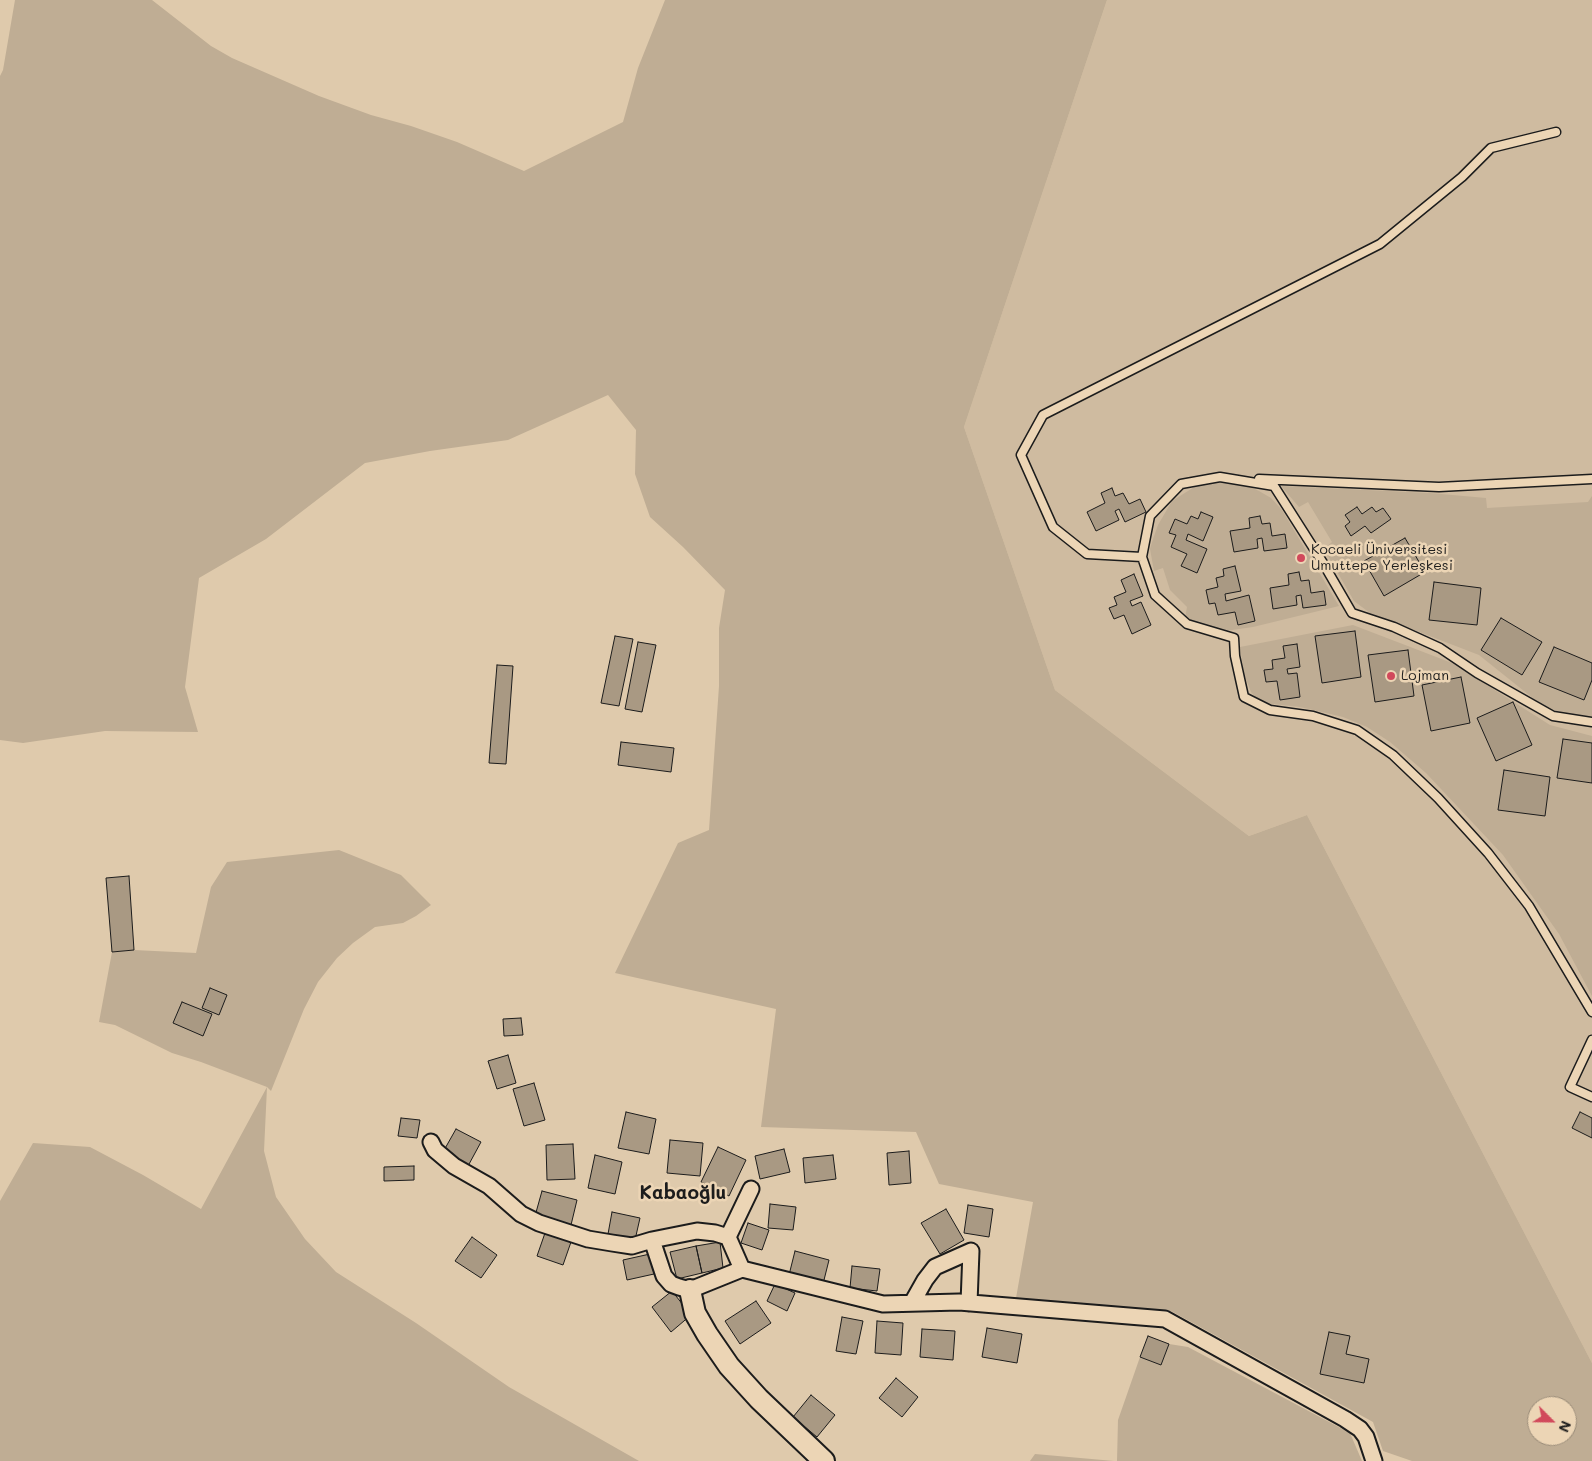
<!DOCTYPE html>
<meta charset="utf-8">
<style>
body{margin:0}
#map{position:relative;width:1592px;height:1461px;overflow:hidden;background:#dfcaac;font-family:Mali,sans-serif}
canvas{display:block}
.north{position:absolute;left:1527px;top:1396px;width:50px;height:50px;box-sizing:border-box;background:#ecd5b5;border:1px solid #998b78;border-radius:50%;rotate:113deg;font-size:14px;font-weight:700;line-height:20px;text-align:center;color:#1c1c1c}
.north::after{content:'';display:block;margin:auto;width:18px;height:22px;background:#d1495b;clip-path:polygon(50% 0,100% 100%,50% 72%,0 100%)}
</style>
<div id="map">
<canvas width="1592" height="1461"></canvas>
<div class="north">N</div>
</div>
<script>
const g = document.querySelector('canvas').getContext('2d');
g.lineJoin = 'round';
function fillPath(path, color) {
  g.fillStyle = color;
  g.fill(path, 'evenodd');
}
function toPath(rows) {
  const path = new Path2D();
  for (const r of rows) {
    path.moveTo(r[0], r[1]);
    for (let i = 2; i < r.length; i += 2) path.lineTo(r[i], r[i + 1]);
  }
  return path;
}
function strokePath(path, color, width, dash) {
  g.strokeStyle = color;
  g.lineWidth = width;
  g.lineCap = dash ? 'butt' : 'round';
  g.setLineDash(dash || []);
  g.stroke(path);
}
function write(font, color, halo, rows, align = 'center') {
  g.font = font + ' Mali,sans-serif';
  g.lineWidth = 5;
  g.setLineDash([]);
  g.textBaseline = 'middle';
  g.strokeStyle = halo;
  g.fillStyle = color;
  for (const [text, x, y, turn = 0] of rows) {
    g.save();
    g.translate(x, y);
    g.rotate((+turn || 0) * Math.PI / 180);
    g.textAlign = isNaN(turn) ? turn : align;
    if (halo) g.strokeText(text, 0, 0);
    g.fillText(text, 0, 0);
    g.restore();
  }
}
const built = toPath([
 [1107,0,1592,0,1592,1363,1307,815,1249,836,1055,690,964,427]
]);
const green = toPath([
 [15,0,152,0,211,46,232,58,319,96,371,115,411,126,457,142,524,171,623,122,638,68,665,0,1107,0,964,427,1055,690,1249,836,1307,815,1592,1363,1592,1461,1412,1461,1383,1451,1373,1422,1171,1311,1016,1298,1033,1202,939,1184,916,1132,761,1127,776,1009,615,973,678,843,709,830,719,686,719,628,725,590,683,547,650,517,635,474,636,430,608,395,508,440,430,451,365,463,266,539,199,578,185,687,198,732,105,731,23,743,0,740,0,76,3,70],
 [1537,1406,1567,1406,1567,1436,1537,1436],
 [1224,481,1248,486,1259,491,1271,498,1282,510,1339,606,1253,627,1225,631,1185,618,1187,607,1170,590,1163,568,1154,571,1150,549,1153,539,1158,525,1172,501,1196,486],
 [1281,486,1430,493,1486,498,1487,508,1588,502,1592,496,1592,718,1566,715,1539,703,1479,655,1370,613,1354,601,1324,549,1332,542,1308,502,1299,507],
 [1353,625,1452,663,1550,725,1592,736,1592,996,1559,934,1503,855,1426,773,1390,742,1367,727,1343,717,1326,713,1300,707,1264,703,1257,699,1251,692,1244,674,1240,647],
 [339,850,401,875,431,905,416,916,403,923,375,927,353,943,337,958,318,982,304,1009,271,1091,267,1087,264,1151,276,1197,305,1239,336,1272,416,1323,509,1387,639,1461,0,1461,0,1201,33,1143,90,1147,143,1175,201,1209,267,1087,201,1062,172,1053,115,1025,99,1022,112,952,134,950,196,953,211,887,227,862],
 [1169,1344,1188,1347,1350,1433,1362,1461,1117,1461,1118,1420,1140,1357,1161,1365],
 [1035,1454,1114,1461,1030,1461]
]);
const building = toPath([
 [1112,488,1115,496,1123,493,1129,504,1140,499,1146,512,1125,522,1119,509,1115,511,1119,520,1096,531,1087,512,1105,503,1101,493,1112,488],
 [1357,507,1362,514,1372,507,1376,512,1383,508,1391,519,1371,533,1365,526,1351,536,1345,526,1350,522,1345,515,1357,507],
 [1201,512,1213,517,1203,541,1188,534,1186,540,1207,549,1197,573,1181,566,1187,554,1171,547,1176,535,1169,533,1175,519,1187,524,1191,516,1198,519,1201,512],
 [1260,516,1262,524,1270,523,1272,536,1285,534,1287,548,1264,551,1262,538,1257,539,1258,548,1234,552,1230,531,1250,528,1249,518,1260,516],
 [1405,538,1425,572,1384,596,1364,561,1405,538],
 [1235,566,1241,591,1225,594,1226,601,1249,595,1255,621,1238,625,1235,612,1218,615,1215,603,1209,604,1206,590,1218,587,1216,578,1224,576,1223,569,1235,566],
 [1299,572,1301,581,1309,580,1311,593,1324,591,1326,605,1303,608,1301,595,1296,596,1297,605,1273,609,1270,588,1289,585,1288,574,1299,572],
 [1134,574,1143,596,1130,601,1132,606,1141,602,1151,625,1132,634,1124,615,1114,619,1109,608,1117,605,1114,597,1126,592,1121,580,1134,574],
 [1434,582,1481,588,1477,625,1429,620,1434,582],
 [1501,618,1542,642,1522,675,1481,650,1501,618],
 [1355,631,1361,677,1322,683,1315,636,1355,631],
 [615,636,633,639,619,706,601,703,615,636],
 [638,642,656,645,642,712,625,709,638,642],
 [1297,644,1300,667,1287,669,1288,674,1297,673,1300,697,1280,700,1277,681,1266,682,1264,670,1273,669,1272,660,1285,658,1283,646,1297,644],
 [1554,647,1592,663,1592,680,1584,700,1539,682,1554,647],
 [1408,650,1414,696,1375,702,1368,655,1408,650],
 [497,665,513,666,506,764,489,763,497,665],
 [1461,677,1470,723,1431,731,1422,685,1461,677],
 [1513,702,1532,745,1496,761,1477,718,1513,702],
 [1563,739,1592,743,1592,783,1557,778,1563,739],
 [621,742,674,748,671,772,618,765,621,742],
 [1504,770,1550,777,1545,816,1498,810,1504,770],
 [129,876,134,950,112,952,106,878,129,876],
 [210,988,227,995,219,1015,202,1008,210,988],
 [182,1002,212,1014,203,1036,173,1023,182,1002],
 [521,1018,523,1035,504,1036,503,1019,521,1018],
 [508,1055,516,1083,497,1089,488,1061,508,1055],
 [534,1083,545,1120,524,1126,513,1089,534,1083],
 [626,1112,656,1119,649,1154,618,1148,626,1112],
 [1580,1112,1592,1118,1592,1138,1572,1128,1580,1112],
 [401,1118,420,1120,417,1138,398,1136,401,1118],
 [456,1129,481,1142,468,1166,443,1152,456,1129],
 [670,1140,703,1143,700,1176,667,1173,670,1140],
 [573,1144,575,1179,547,1180,546,1145,573,1144],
 [718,1147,746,1160,729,1196,701,1182,718,1147],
 [784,1149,790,1172,760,1179,755,1156,784,1149],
 [909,1151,911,1183,889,1185,887,1153,909,1151],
 [595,1155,622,1162,615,1194,588,1188,595,1155],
 [833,1155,836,1179,805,1183,803,1158,833,1155],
 [414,1166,414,1180,384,1181,384,1167,414,1166],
 [542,1191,577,1200,571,1225,535,1216,542,1191],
 [770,1204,796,1207,793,1230,768,1228,770,1204],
 [968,1205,993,1209,989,1237,964,1233,968,1205],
 [946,1209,964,1240,940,1254,921,1223,946,1209],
 [612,1212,640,1218,635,1240,608,1234,612,1212],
 [748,1223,769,1230,762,1250,741,1243,748,1223],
 [545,1233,571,1242,563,1265,537,1256,545,1233],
 [472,1237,497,1255,481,1278,455,1261,472,1237],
 [720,1242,723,1268,702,1273,696,1246,720,1242],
 [696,1246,702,1273,677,1279,670,1252,696,1246],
 [795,1251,829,1260,823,1284,789,1275,795,1251],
 [650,1254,654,1274,627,1280,623,1260,650,1254],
 [852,1266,880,1269,877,1291,850,1288,852,1266],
 [775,1284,795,1293,787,1311,767,1301,775,1284],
 [672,1291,691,1315,671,1332,652,1307,672,1291],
 [756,1301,771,1323,740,1344,725,1321,756,1301],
 [842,1317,863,1321,856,1354,836,1351,842,1317],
 [877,1321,903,1323,901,1355,875,1353,877,1321],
 [987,1328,1022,1334,1017,1363,982,1357,987,1328],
 [922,1329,955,1331,953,1360,920,1357,922,1329],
 [1329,1332,1350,1336,1346,1354,1369,1359,1364,1383,1320,1374,1329,1332],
 [1148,1336,1169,1344,1161,1365,1140,1357,1148,1336],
 [896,1378,918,1397,902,1417,879,1398,896,1378],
 [811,1395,835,1415,817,1437,793,1417,811,1395]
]);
const service = toPath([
 [1259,479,1439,487,1592,479],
 [1142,557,1087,554,1053,527,1021,455,1043,415,1380,244,1462,177,1491,148,1556,132],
 [1592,722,1553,716,1477,673,1440,648,1394,627,1352,613,1323,563,1274,486,1220,477,1181,484,1150,516,1142,557,1155,595,1187,624,1234,638,1235,656,1244,697,1270,710,1313,716,1357,730,1393,755,1438,798,1488,853,1529,906,1592,1012],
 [1592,1040,1570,1087,1592,1097]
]);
const minor = toPath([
 [431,1142,435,1150,454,1166,489,1186,521,1214,539,1223,588,1239,612,1243,632,1246,652,1240,664,1276,671,1284,679,1287,690,1290,742,1269,883,1304,959,1302,1165,1319,1345,1419,1360,1429,1366,1437,1374,1461],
 [728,1237,751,1189],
 [652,1240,697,1231,715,1233,728,1237,742,1269],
 [912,1303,925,1280,935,1267,971,1251,969,1303]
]);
const tertiary = toPath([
 [690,1290,695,1313,707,1334,729,1366,759,1399,824,1461]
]);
const markers = [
 [1301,558,5,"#d1495b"],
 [1391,676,5,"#d1495b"]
];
const poiNames = [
 ["Kocaeli Üniversitesi",1311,550],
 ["Umuttepe Yerleşkesi",1311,566],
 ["Lojman",1401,676]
];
const districtNames = [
 ["Kabaoğlu",683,1193]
];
fillPath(built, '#cfbba0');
fillPath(green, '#bfad94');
fillPath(building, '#a99983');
strokePath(building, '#1c1c1c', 1);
strokePath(service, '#1c1c1c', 11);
strokePath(minor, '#1c1c1c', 19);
strokePath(tertiary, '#1c1c1c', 24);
strokePath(service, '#ecd5b5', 8);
strokePath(minor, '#ecd5b5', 15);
strokePath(tertiary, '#ecd5b5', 20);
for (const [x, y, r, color] of markers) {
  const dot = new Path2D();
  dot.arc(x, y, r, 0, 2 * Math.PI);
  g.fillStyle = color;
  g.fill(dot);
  strokePath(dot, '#ecd5b5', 2);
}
write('14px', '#1c1c1c', '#ecd5b5', poiNames, 'left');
write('bold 19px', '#1c1c1c', '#ecd5b5', districtNames);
</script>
